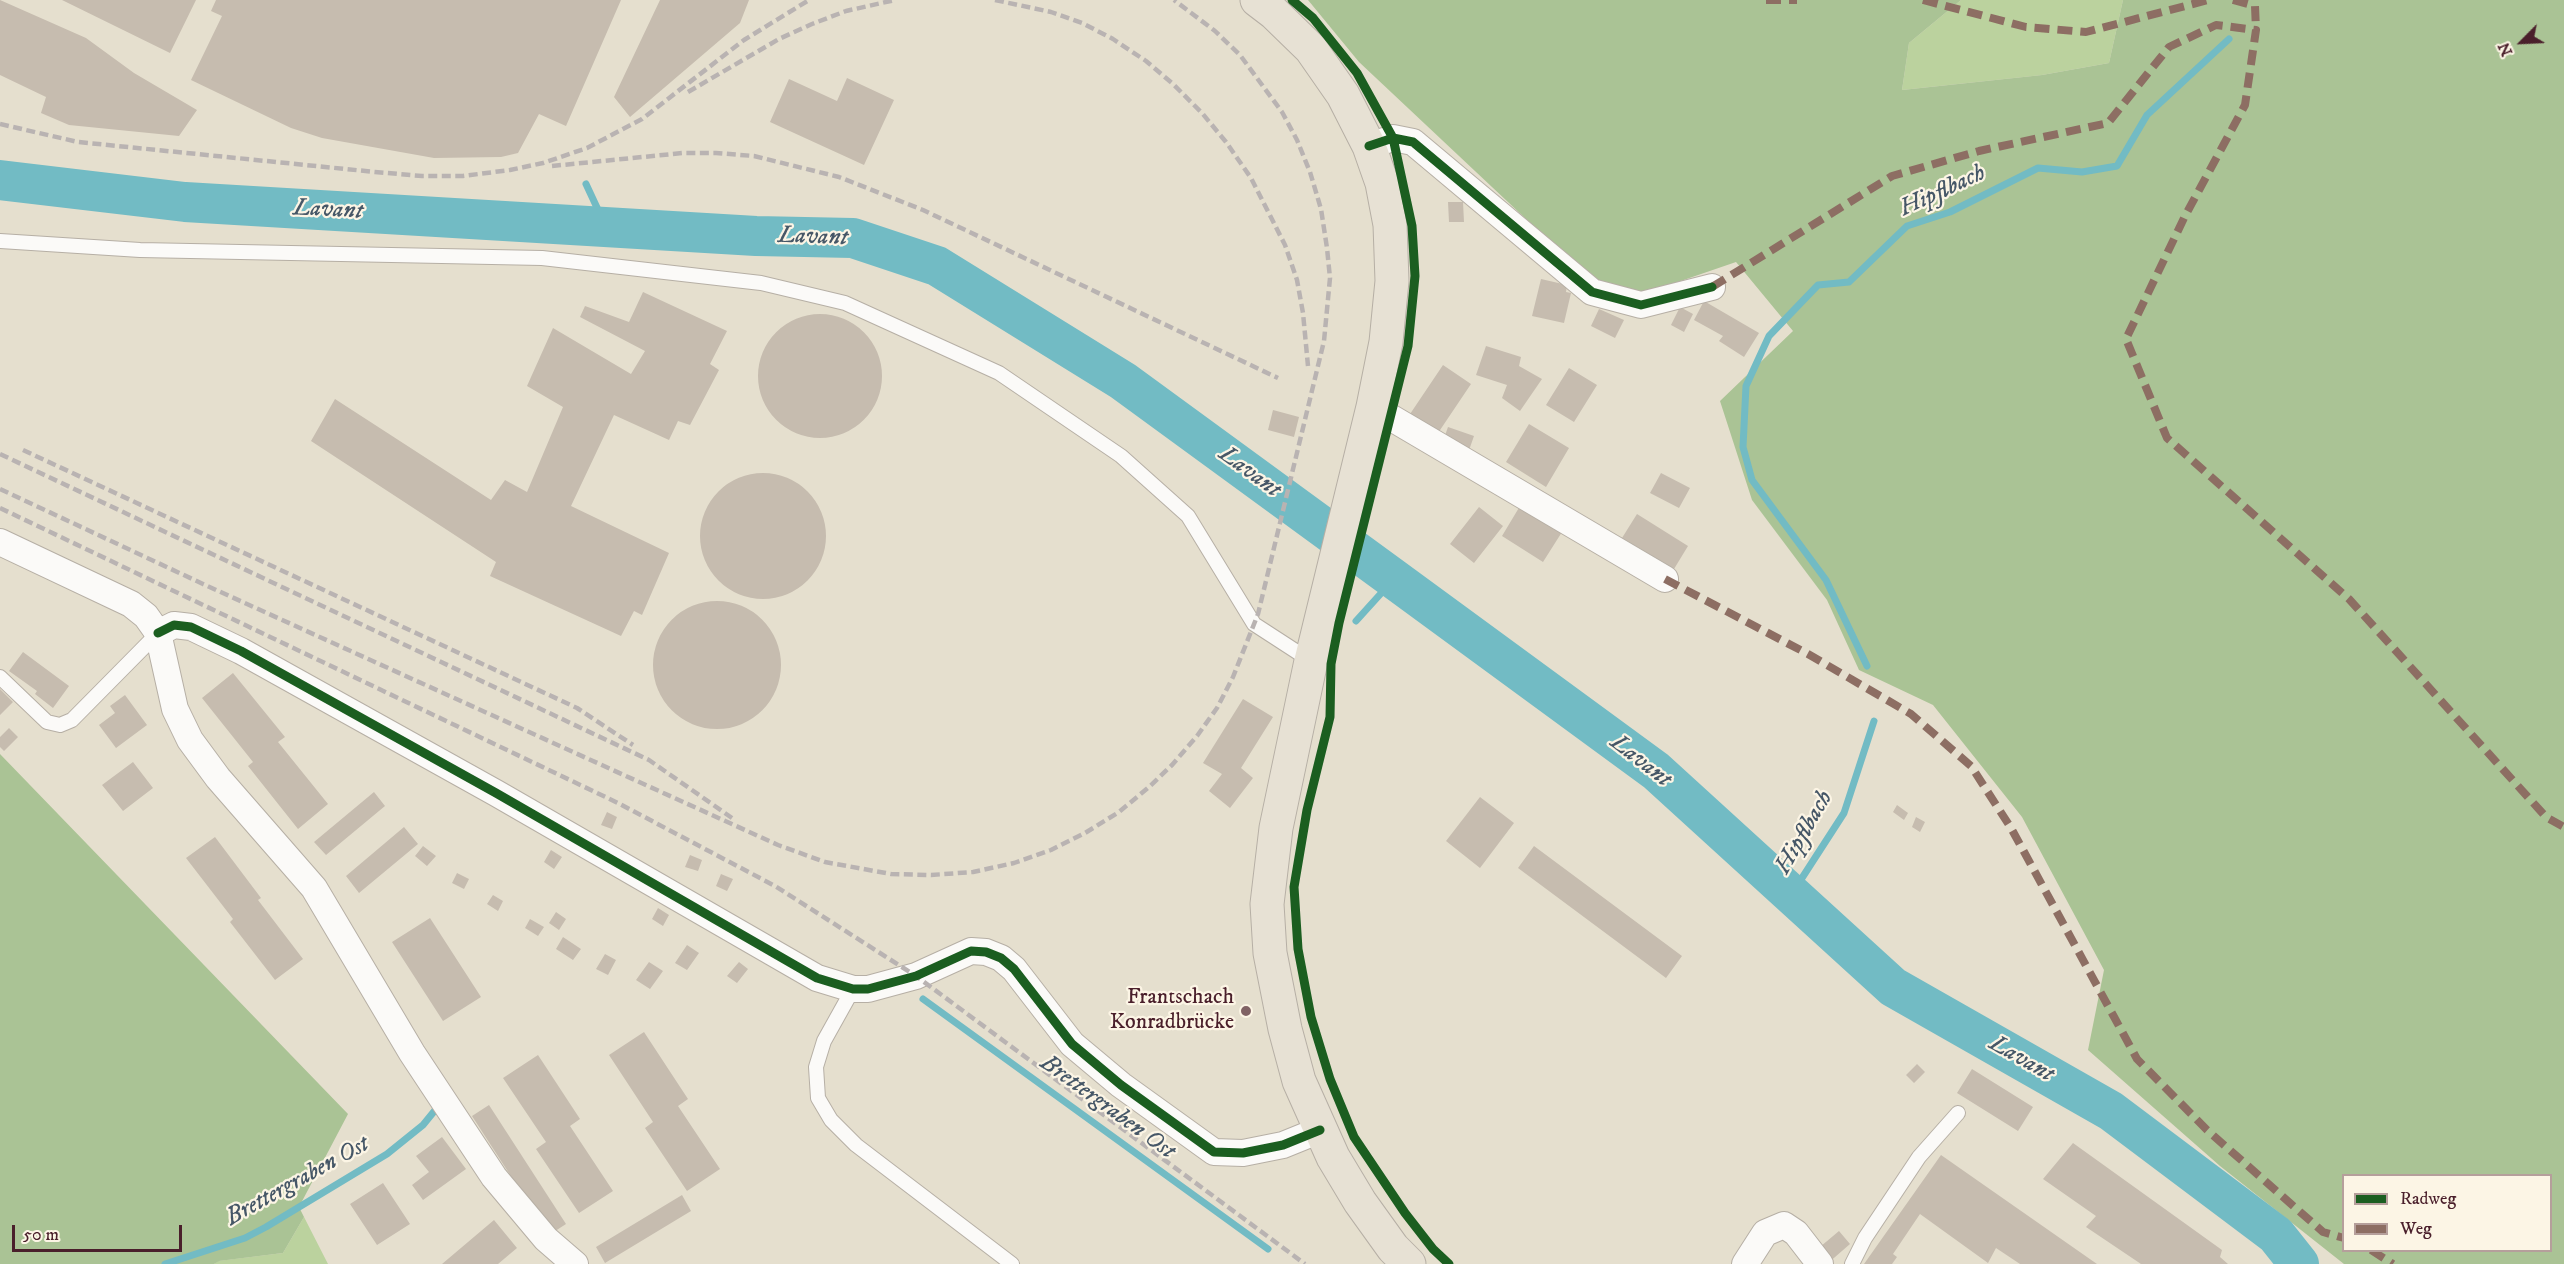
<!DOCTYPE html>
<meta charset="utf-8">
<style>
body{margin:0}
#map{position:relative;width:2564px;height:1264px;overflow:hidden;background:#e5dfce;font-family:"IM FELL DW Pica",serif}
canvas{display:block}
.legend{position:absolute;left:2342px;top:1174px;width:210px;height:78px;box-sizing:border-box;background:#fcf5e5;border:2px solid #b59f9b;margin:0;padding:8px 10px;list-style:none;font-size:18px;color:#4a1f2b}
.legend li{display:flex;align-items:center;gap:12px;height:30px}
.legend b{width:30px;border:2px solid #b59f9b}
.north{position:absolute;left:2492px;top:12px;width:60px;height:60px;-webkit-text-stroke:4px #fcf5e5;paint-order:stroke;rotate:246deg;font-size:16px;font-weight:700;line-height:24px;text-align:center;color:#4a1f2b}
.north::after{content:'';display:block;margin:auto;width:21px;height:27px;background:#4a1f2b;clip-path:polygon(50% 0,100% 100%,50% 72%,0 100%)}
.scale{position:absolute;left:12px;top:1225px;width:170px;height:27px;box-sizing:border-box;border:3px solid #4a1f2b;border-top:0;padding-left:8px;font-size:18px;line-height:21px;white-space:nowrap;color:#4a1f2b;-webkit-text-stroke:4px #fcf5e5;paint-order:stroke}
</style>
<div id="map">
<canvas width="2564" height="1264"></canvas>
<ul class="legend">
<li><b style="height:8px;background:#1b5e20"></b>Radweg</li>
<li><b style="height:8px;background:#8d6e63"></b>Weg</li>
</ul>
<div class="north">N</div>
<div class="scale">50 m</div>
</div>
<script>
const g = document.querySelector('canvas').getContext('2d');
g.lineJoin = 'round';
function fillPath(path, color) {
  g.fillStyle = color;
  g.fill(path, 'evenodd');
}
function toPath(rows) {
  const path = new Path2D();
  for (const r of rows) {
    if (r.length === 3) {
      path.moveTo(r[0] + r[2], r[1]);
      path.arc(r[0], r[1], r[2], 0, 2 * Math.PI);
      continue;
    }
    path.moveTo(r[0], r[1]);
    for (let i = 2; i < r.length; i += 2) path.lineTo(r[i], r[i + 1]);
  }
  return path;
}
function strokePath(path, color, width, dash) {
  g.strokeStyle = color;
  g.lineWidth = width;
  g.lineCap = dash ? 'butt' : 'round';
  g.setLineDash(dash || []);
  g.stroke(path);
}
function write(font, color, halo, rows, align = 'center') {
  g.font = font + ' "IM FELL DW Pica",serif';
  g.lineWidth = 4.5;
  g.setLineDash([]);
  g.textBaseline = 'middle';
  g.strokeStyle = halo;
  g.fillStyle = color;
  for (const [text, x, y, turn = 0] of rows) {
    g.save();
    g.translate(x, y);
    g.rotate((+turn || 0) * Math.PI / 180);
    g.textAlign = isNaN(turn) ? turn : align;
    if (halo) g.strokeText(text, 0, 0);
    g.fillText(text, 0, 0);
    g.restore();
  }
}
const green = toPath([
 [1961,0,2123,0,2109,63,2042,75,1902,90,1909,43],
 [304,1217,328,1264,214,1264,218,1261,283,1253]
]);
const forest = toPath([
 [1308,0,1961,0,1909,43,1902,90,2042,75,2109,63,2123,0,2564,0,2564,1264,2344,1264,2220,1166,2088,1050,2104,970,2022,817,1933,705,1859,670,1827,600,1752,500,1720,401,1793,331,1736,262,1637,296,1592,281,1359,62],
 [2344,1176,2550,1176,2550,1250,2344,1250],
 [0,754,348,1114,299,1207,304,1217,283,1253,219,1261,214,1264,0,1264]
]);
const stream = toPath([
 [586,184,606,227],
 [1356,621,1394,579],
 [1867,666,1826,580,1752,480,1743,447,1746,386,1769,336,1818,285,1849,282,1907,226,1950,212,2038,168,2082,172,2117,166,2147,115,2229,39],
 [1791,895,1844,813,1874,721],
 [923,999,1268,1249],
 [165,1264,245,1238,266,1227,387,1154,423,1125,436,1109]
]);
const river = toPath([
 [0,180,185,202,756,236,853,238,937,266,1123,381,1394,579,1656,771,1893,987,2111,1111,2276,1235,2299,1264]
]);
const building = toPath([
 [0,0,86,38,134,73,197,110,179,136,69,125,41,113,46,97,0,75],
 [62,0,196,0,170,53],
 [216,0,621,0,566,126,539,114,518,153,501,157,434,158,322,138,291,128,191,80,222,16,211,11],
 [660,0,749,0,740,23,630,117,614,97],
 [847,78,894,100,864,165,770,122,789,79,837,101],
 [1448,202,1463,202,1464,222,1449,222],
 [1541,279,1567,285,1566,292,1571,293,1564,323,1532,316],
 [643,292,727,331,710,364,719,370,690,425,678,421,669,440,614,415,571,506,669,553,642,615,634,611,621,636,490,576,496,562,311,441,335,399,491,500,505,480,527,492,563,407,527,386,553,328,631,374,645,351,580,317,585,306,629,322],
 [1704,301,1759,333,1744,357,1719,341,1723,336,1694,320],
 [1680,307,1693,314,1684,332,1671,325],
 [1599,309,1624,320,1615,338,1591,326],
 [820,376,62],
 [1486,346,1521,357,1519,366,1542,379,1520,411,1502,398,1507,385,1476,375],
 [1443,365,1471,384,1434,439,1406,420],
 [1569,368,1597,385,1574,422,1546,405],
 [1273,410,1299,417,1294,437,1268,430],
 [1529,424,1569,448,1546,487,1506,462],
 [1448,427,1474,436,1468,453,1442,444],
 [763,536,63],
 [1661,473,1690,488,1679,508,1650,493],
 [1520,506,1562,532,1543,562,1502,536],
 [1479,507,1503,526,1474,563,1450,544],
 [1637,514,1688,546,1674,569,1622,538],
 [717,665,64],
 [23,652,69,686,53,708,35,694,37,691,9,671],
 [233,673,285,737,278,742,328,804,298,829,248,766,253,762,202,698],
 [0,689,13,702,0,715],
 [125,695,147,725,116,748,99,725,115,713,110,706],
 [1243,699,1273,717,1241,768,1253,778,1230,808,1209,791,1222,774,1203,763],
 [9,728,18,737,4,751,0,747,0,737],
 [133,762,153,788,123,811,102,785],
 [374,792,385,806,326,855,314,842],
 [1480,797,1514,823,1480,868,1446,841],
 [1897,805,1908,813,1904,820,1893,812],
 [607,812,617,817,612,829,601,825],
 [1916,817,1925,822,1920,832,1912,827],
 [404,827,418,844,359,893,346,876],
 [215,837,261,898,258,900,303,959,275,980,230,922,233,919,186,858],
 [423,846,436,856,427,866,415,856],
 [1534,846,1682,956,1666,978,1518,868],
 [551,850,562,857,554,869,544,862],
 [690,855,702,860,698,871,685,867],
 [457,873,469,879,464,889,452,883],
 [721,874,733,879,727,891,716,886],
 [493,895,503,901,498,911,487,904],
 [658,908,669,915,663,926,652,919],
 [556,912,566,919,559,930,549,923],
 [430,918,481,997,443,1021,392,942],
 [530,919,544,927,538,936,525,928],
 [563,937,581,949,573,960,556,949],
 [687,945,699,953,687,970,675,963],
 [605,954,616,960,608,975,596,969],
 [649,962,663,971,650,989,636,980],
 [739,962,748,969,737,983,727,976],
 [644,1032,688,1099,678,1106,720,1169,687,1191,645,1128,653,1122,609,1055],
 [538,1055,580,1119,570,1126,613,1191,579,1213,536,1149,546,1142,503,1078],
 [1917,1064,1925,1072,1914,1083,1906,1075],
 [1972,1069,2033,1107,2018,1131,1957,1093],
 [489,1105,566,1224,549,1235,472,1116],
 [442,1137,466,1169,423,1200,412,1185,429,1172,416,1156],
 [2073,1143,2222,1250,2220,1257,2228,1264,2141,1264,2086,1227,2096,1216,2043,1179],
 [1941,1155,2097,1264,2020,1264,1996,1248,1988,1263,1920,1214,1893,1254,1897,1257,1892,1264,1864,1264],
 [383,1183,410,1224,377,1245,350,1204],
 [682,1195,691,1211,605,1263,596,1247],
 [494,1220,517,1248,498,1264,442,1264],
 [1839,1231,1850,1244,1827,1264,1814,1252]
]);
const service = toPath([
 [0,241,140,250,542,258,761,283,845,303,999,373,1121,456,1188,516,1254,624,1311,661],
 [0,677,47,722,60,725,72,720,158,633],
 [853,989,824,1041,816,1067,818,1098,831,1120,856,1145,1012,1264],
 [1852,1264,1865,1238,1919,1157,1958,1113]
]);
const minor = toPath([
 [1369,146,1393,138,1413,142,1592,292,1641,305,1712,287],
 [1373,407,1665,579],
 [0,542,131,604,146,616,158,633,175,709,190,740,218,778,314,888,412,1053,494,1177,546,1239,575,1264],
 [158,633,174,625,191,627,241,651,496,793,817,978,853,989,868,989,916,976,971,951,986,952,1001,958,1014,969,1072,1044,1121,1085,1214,1152,1243,1153,1283,1145,1320,1130],
 [1745,1264,1765,1233,1784,1225,1796,1233,1820,1264]
]);
const primary = toPath([
 [1257,0,1274,13,1311,49,1343,95,1369,146,1382,183,1390,225,1392,281,1386,342,1373,407,1311,661,1276,828,1267,904,1270,953,1285,1029,1299,1081,1333,1157,1360,1202,1393,1248,1409,1264]
]);
const rail = toPath([
 [995,0,1051,12,1082,23,1113,39,1146,61,1173,84,1202,113,1226,142,1251,178,1285,245,1297,280,1303,313,1308,366],
 [688,92,779,39,812,24,846,11,895,0],
 [0,124,78,142,375,172,422,176,463,176,510,170,543,163,587,148,642,119,744,40,809,0],
 [552,166,683,153,716,153,754,156,839,177,923,210,1278,378],
 [23,450,577,708,633,745],
 [0,454,649,760,732,818],
 [0,489,203,584,778,845,825,862,891,874,931,875,973,872,1014,863,1051,850,1085,833,1119,812,1149,787,1172,765,1197,736,1217,708,1233,677,1258,614,1324,341,1330,278,1327,248,1321,209,1310,172,1297,140,1282,112,1240,55,1215,31,1174,0],
 [0,508,618,803,775,886,916,976,1305,1264]
]);
const quiet = toPath([
 [1766,0,1797,0],
 [1923,0,2026,27,2086,32,2208,0],
 [2233,0,2255,6,2256,30],
 [1712,287,1892,176,1979,151,2108,123,2169,47,2216,25,2256,30,2245,105,2185,216,2126,339,2167,438,2349,599,2546,817,2564,827],
 [1665,579,1808,654,1911,714,1971,766,2011,828,2137,1059,2207,1130,2323,1232,2344,1238],
 [2371,1250,2393,1264]
]);
const cycleway = toPath([
 [1292,0,1313,18,1357,73,1393,138,1412,226,1415,276,1408,346,1339,623,1331,664,1330,717,1307,810,1294,887,1298,949,1311,1017,1330,1079,1354,1137,1405,1213,1433,1249,1449,1264],
 [1369,146,1393,138,1413,142,1592,292,1641,305,1712,287],
 [158,633,174,625,191,627,241,651,496,793,817,978,853,989,868,989,916,976,971,951,986,952,1001,958,1014,969,1072,1044,1121,1085,1214,1152,1243,1153,1283,1145,1320,1130]
]);
const markers = [
 [1246,1011,6,"#806264"]
];
const poiNames = [
 ["Frantschach",1234,998],
 ["Konradbrücke",1234,1023]
];
const waterNames = [
 ["Hipflbach",1943,192,-25],
 ["Lavant",328,211,3],
 ["Lavant",813,238,2],
 ["Lavant",1249,473,36],
 ["Lavant",1640,762,38],
 ["Hipflbach",1805,833,-60],
 ["Lavant",2021,1060,30],
 ["Brettergraben Ost",1107,1108,36],
 ["Brettergraben Ost",298,1182,-29]
];
fillPath(green, '#bbd29e');
fillPath(forest, '#aac395');
strokePath(stream, '#72bbc4', 7);
strokePath(river, '#72bbc4', 40);
fillPath(building, '#c6bcaf');
strokePath(service, '#b6afa5', 16);
strokePath(minor, '#b6afa5', 28);
strokePath(primary, '#b6afa5', 35);
strokePath(service, '#fbfaf8', 14);
strokePath(minor, '#fbfaf8', 26);
strokePath(primary, '#e7e1d4', 33);
strokePath(rail, '#b9b3b2', 4.5, [9, 4.5]);
strokePath(quiet, '#8d6e63', 8, [15, 8]);
strokePath(cycleway, '#1b5e20', 9);
for (const [x, y, r, color] of markers) {
  const dot = new Path2D();
  dot.arc(x, y, r, 0, 2 * Math.PI);
  g.fillStyle = color;
  g.fill(dot);
  strokePath(dot, '#fcf5e5', 2);
}
write('22px', '#4a1f2b', '#fcf5e5', poiNames, 'right');
write('italic 24px', '#465767', '#fcf5e5', waterNames);
</script>
